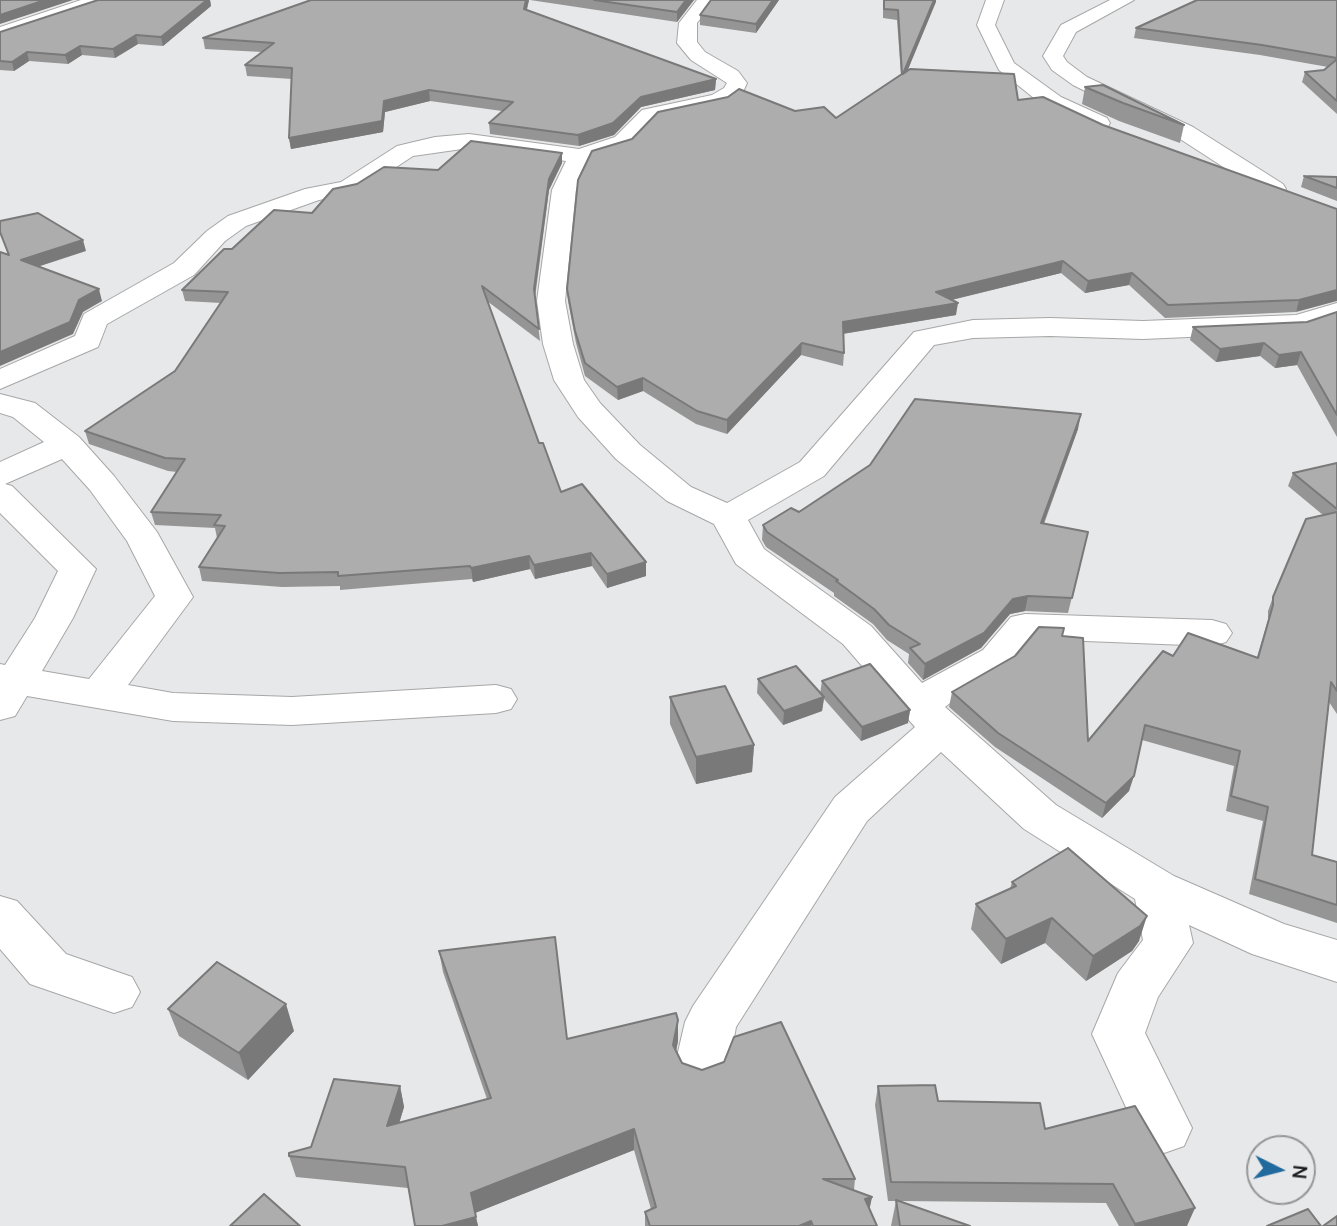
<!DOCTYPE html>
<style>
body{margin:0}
#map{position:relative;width:1337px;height:1226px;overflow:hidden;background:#e7e8e9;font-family:Manrope,sans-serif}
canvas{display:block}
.north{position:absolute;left:1246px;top:1135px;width:70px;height:70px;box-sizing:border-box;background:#e7e8e9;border:2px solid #959697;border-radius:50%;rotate:96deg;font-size:19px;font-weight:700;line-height:28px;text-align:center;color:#1b1b1b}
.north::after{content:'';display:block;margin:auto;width:24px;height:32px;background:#216a9e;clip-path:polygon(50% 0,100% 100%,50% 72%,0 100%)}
</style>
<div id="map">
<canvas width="1337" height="1226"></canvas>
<div class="north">N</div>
</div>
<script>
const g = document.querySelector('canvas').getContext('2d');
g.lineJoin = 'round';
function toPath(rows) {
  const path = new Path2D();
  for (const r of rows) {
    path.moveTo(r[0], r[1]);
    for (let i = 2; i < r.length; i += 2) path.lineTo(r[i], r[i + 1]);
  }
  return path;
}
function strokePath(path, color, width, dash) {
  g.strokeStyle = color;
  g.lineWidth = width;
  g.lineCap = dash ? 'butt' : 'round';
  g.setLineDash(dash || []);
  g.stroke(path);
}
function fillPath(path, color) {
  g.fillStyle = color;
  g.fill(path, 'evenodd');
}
const minor = toPath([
 [81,0,108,0,105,4,0,39,0,27,81,0],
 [697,0,715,0,697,23,697,42,705,52,738,71,747,83,743,92,727,105,657,120,631,147,590,160,576,190,565,301,573,344,584,380,600,403,640,445,691,487,727,503,800,462,914,332,973,320,1050,318,1143,321,1296,315,1337,303,1337,321,1302,332,1143,339,1050,336,973,338,934,345,824,476,748,520,764,549,871,626,922,683,983,650,1011,617,1025,614,1212,620,1226,624,1232,633,1226,642,1212,646,1035,639,1011,668,959,696,945,707,1056,805,1174,876,1284,924,1337,940,1337,982,1252,954,1189,925,1193,943,1158,997,1145,1033,1192,1128,1184,1146,1164,1153,1144,1146,1092,1034,1118,973,1143,940,1135,899,1024,829,941,752,867,821,736,1027,729,1065,721,1082,702,1089,683,1082,675,1065,685,1022,693,1006,835,797,915,727,843,644,736,564,714,524,667,501,616,459,578,417,554,380,543,344,537,301,552,190,566,161,469,148,413,156,357,193,319,200,246,226,225,241,194,275,107,324,98,347,0,389,0,369,75,336,84,314,174,263,207,231,228,216,305,189,341,182,397,146,435,137,469,134,579,149,615,137,642,110,712,95,724,88,727,83,691,60,677,43,679,23,697,0],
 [986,0,1004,0,995,25,1014,63,1061,97,1107,118,1110,123,1107,128,1091,128,1045,107,999,70,977,25,986,0],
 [1110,0,1134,0,1076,32,1063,56,1067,62,1087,77,1193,127,1283,184,1286,189,1283,194,1274,196,1265,194,1177,137,1073,85,1052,70,1043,56,1061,25,1110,0],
 [0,394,35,403,79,437,114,476,157,532,193,597,128,685,173,693,292,697,496,685,511,689,517,699,511,709,496,713,292,725,173,721,27,696,15,716,0,720,0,664,5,665,35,618,58,571,0,513,0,462,44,442,13,417,0,413,0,394],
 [62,459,90,490,127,541,155,596,89,679,42,671,73,618,96,569,12,486,5,484,62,459],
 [0,896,17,901,66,954,132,977,140,992,132,1007,114,1013,30,984,0,949,0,896]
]);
const wall = toPath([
 [98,0,210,0,211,6,163,46,138,44,115,58,82,55,68,64,29,61,14,71,0,70,0,32],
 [311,0,529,0,527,10,716,79,715,90,641,107,614,135,579,146,490,134,489,123,502,111,430,101,385,112,383,132,291,149,289,138,292,79,247,76,245,65,262,52,205,49,203,38],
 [530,0,694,0,677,22],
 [779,0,756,33,700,25,700,15],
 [883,0,936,0,907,71,1018,100,1103,125,1337,209,1296,312,1165,318,1129,285,1085,293,1061,273,952,300,956,315,843,334,844,353,843,366,801,355,727,434,696,424,643,391,618,400,585,376,576,343,568,301,567,289,795,111,836,118,901,75,897,20,883,18],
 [1337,0,1337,114,1302,82,1305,72,1324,70,1328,67,1260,55,1134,38,1136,28],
 [1085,87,1184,125,1180,143,1119,121,1082,104],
 [562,163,549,190,535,298,540,341,487,301,539,443,561,492,646,576,607,588,592,566,535,579,530,569,473,582,472,579,340,590,340,586,282,587,202,581,199,567,217,538,215,528,155,525,151,512,177,472,168,471,89,444,85,431,175,371,221,303,185,301,182,290,232,249,312,213,438,170],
 [1304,176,1337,177,1337,201,1301,187],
 [1337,312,1337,437,1297,365,1275,368,1260,356,1216,362,1190,340,1193,327,1307,322],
 [1078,429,1044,524,1088,532,1068,613,1025,611,1010,614,981,648,923,680,908,663,909,654,887,640,873,624,834,596,834,593,766,547,762,540,763,525,799,512],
 [1337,463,1337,714,1329,702,1312,855,1337,862,1337,923,1249,894,1263,821,1226,811,1234,766,1142,740,1129,791,1102,818,995,747,949,707,952,692,1062,636,1088,741,1173,656,1257,657,1268,620,1268,611,1273,597,1323,515,1288,486,1293,473],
 [758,679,820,694,822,681,910,710,908,723,861,741,824,699,822,711,783,725,757,693],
 [670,697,754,745,752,772,696,784,670,724],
 [1012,882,1139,941,1132,951,1086,981,1045,943,1001,964,971,929,976,904,1010,889],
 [439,951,567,1039,678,1041,676,1051,682,1063,855,1179,854,1190,872,1197,869,1209,877,1226,645,1226,645,1212,651,1209,634,1150,475,1213,478,1226,415,1226,408,1188,296,1177,289,1156,311,1147,400,1086,404,1107,399,1123,487,1099,443,972],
 [168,1009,294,1031,248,1080,179,1036],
 [878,1086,938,1101,1045,1129,1187,1226,1119,1226,1106,1203,899,1201,970,1226,891,1226,896,1201,888,1201,875,1105]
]);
const shadedWall = toPath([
 [45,0,73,0,0,24,0,15],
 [207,0,210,0,211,6,163,46,161,37],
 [526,0,529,0,524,19,524,9],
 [686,0,694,0,677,22,677,12],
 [773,0,779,0,756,33,756,24],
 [934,0,936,0,936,2,902,84,903,74],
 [136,35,138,44,115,58,113,49],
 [80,46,82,55,68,64,65,55],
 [27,52,29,61,14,71,12,62],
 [716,79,715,90,641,107,614,135,579,146,578,135,641,97],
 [429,90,430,101,385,112,383,132,291,149,289,138,384,101],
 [562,153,562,163,549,190,534,301,534,289,549,179],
 [83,240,86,251,25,271,21,260],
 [1063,261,1061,273,934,304,936,292],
 [1132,273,1129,285,1085,293,1088,281],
 [99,289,102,301,83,312,73,334,0,366,0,352,79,300],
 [1337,290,1337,301,1296,312,1299,300],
 [958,303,956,315,841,334,843,322],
 [802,343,801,355,727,434,727,420],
 [1264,343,1260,356,1216,362,1220,349],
 [1301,352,1297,365,1275,368,1279,355],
 [643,378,643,391,618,400,617,387],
 [1081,414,1078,429,1038,538,1041,523],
 [591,553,592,566,535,579,534,565],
 [529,556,530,569,473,582,471,568],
 [646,562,646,576,607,588,607,574],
 [1028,596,1025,611,1010,614,981,648,923,680,925,664,1013,599],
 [824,697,822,711,783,725,784,711],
 [910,710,908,723,861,741,862,727],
 [754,745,752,772,696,784,696,757],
 [1134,776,1129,791,1102,818,1106,803],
 [1147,916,1139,941,1132,951,1086,981,1093,956],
 [1052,918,1045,943,1001,964,1006,939],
 [286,1004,294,1031,248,1080,239,1053],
 [678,1020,678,1041,673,1066,673,1045],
 [400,1086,404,1107,392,1147,387,1126],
 [634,1129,634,1150,475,1213,471,1193],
 [872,1197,868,1217,865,1199],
 [1195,1208,1187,1226,1134,1226,1135,1224],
 [476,1217,478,1226,442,1226],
 [811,1221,811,1226,799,1226]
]);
const building = toPath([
 [0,0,45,0,0,15,0,0],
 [98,0,207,0,161,37,136,35,113,49,80,46,65,55,27,52,12,62,0,61,0,32,98,0],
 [311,0,526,0,524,9,716,79,641,97,613,123,578,135,489,123,513,102,429,90,384,101,382,121,289,138,292,68,245,65,274,43,203,38,311,0],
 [594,0,686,0,677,12,594,0],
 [711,0,773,0,756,24,700,15,711,0],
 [884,0,934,0,903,74,910,69,1014,74,1018,100,1043,97,1103,125,1337,209,1337,290,1299,300,1168,305,1132,273,1088,281,1063,261,936,292,958,303,843,322,844,353,802,343,727,420,697,411,643,378,617,387,585,363,575,331,567,289,578,180,592,151,632,139,658,112,728,97,739,89,795,111,824,107,836,118,902,74,898,10,884,9,884,0],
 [1197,0,1337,0,1337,58,1262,45,1136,28,1197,0],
 [1336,60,1337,61,1337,101,1305,72,1324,70,1336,60],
 [1103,85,1184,125,1123,103,1085,87,1103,85],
 [471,141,562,153,549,179,534,289,539,329,482,286,539,443,543,443,561,492,582,484,646,562,607,574,591,553,534,565,529,556,471,568,470,566,338,576,338,572,279,573,199,567,225,526,214,525,221,515,151,512,185,459,165,458,85,431,175,371,228,292,182,290,224,249,232,249,274,210,312,213,333,189,357,184,384,167,438,170,471,141],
 [1304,176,1337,177,1337,188,1304,176],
 [38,213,83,240,21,260,99,289,79,300,70,322,0,352,0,252,9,255,0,232,0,221,38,213],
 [1337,312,1337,415,1301,352,1279,355,1264,343,1220,349,1193,327,1307,322,1337,312],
 [915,399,1081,414,1041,523,1088,532,1072,598,1028,596,1013,599,984,633,925,664,910,648,920,644,889,625,874,609,836,581,838,580,767,532,763,525,791,508,799,512,870,465,915,399],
 [1337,463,1337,509,1293,473,1337,463],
 [1337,512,1337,691,1331,682,1312,855,1337,862,1337,905,1255,879,1268,807,1231,796,1240,751,1145,725,1134,776,1106,803,998,733,952,692,1015,656,1039,627,1064,628,1062,636,1083,638,1088,741,1163,651,1173,656,1188,633,1258,658,1273,605,1273,597,1306,519,1337,512],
 [870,664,910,710,862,727,822,681,870,664],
 [796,666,824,697,784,711,758,679,796,666],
 [725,686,754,745,696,757,670,697,725,686],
 [1068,848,1147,916,1140,926,1093,956,1052,918,1006,939,976,904,1016,886,1012,882,1068,848],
 [555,937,567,1039,676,1013,678,1020,673,1045,682,1063,702,1070,724,1062,734,1037,781,1022,855,1179,823,1179,872,1197,865,1199,877,1226,813,1226,811,1221,799,1226,650,1226,645,1212,656,1207,634,1129,471,1193,476,1217,442,1226,415,1226,405,1167,289,1156,289,1153,311,1147,334,1079,400,1086,387,1126,491,1098,439,951,555,937],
 [217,962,286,1004,239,1053,168,1009,217,962],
 [935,1085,938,1101,1040,1103,1045,1129,1135,1106,1195,1208,1135,1224,1113,1184,891,1182,878,1086,935,1085],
 [264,1194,300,1226,230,1226,264,1194],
 [896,1200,970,1226,900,1226,896,1200],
 [1308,1209,1321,1226,1267,1226,1308,1209],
 [1337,1216,1337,1226,1323,1226,1337,1216]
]);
strokePath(minor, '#a7a7a8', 2);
fillPath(minor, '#fff');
fillPath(wall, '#969595');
fillPath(shadedWall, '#7a7979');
fillPath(building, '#aeadad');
strokePath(building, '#7a7979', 2);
</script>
